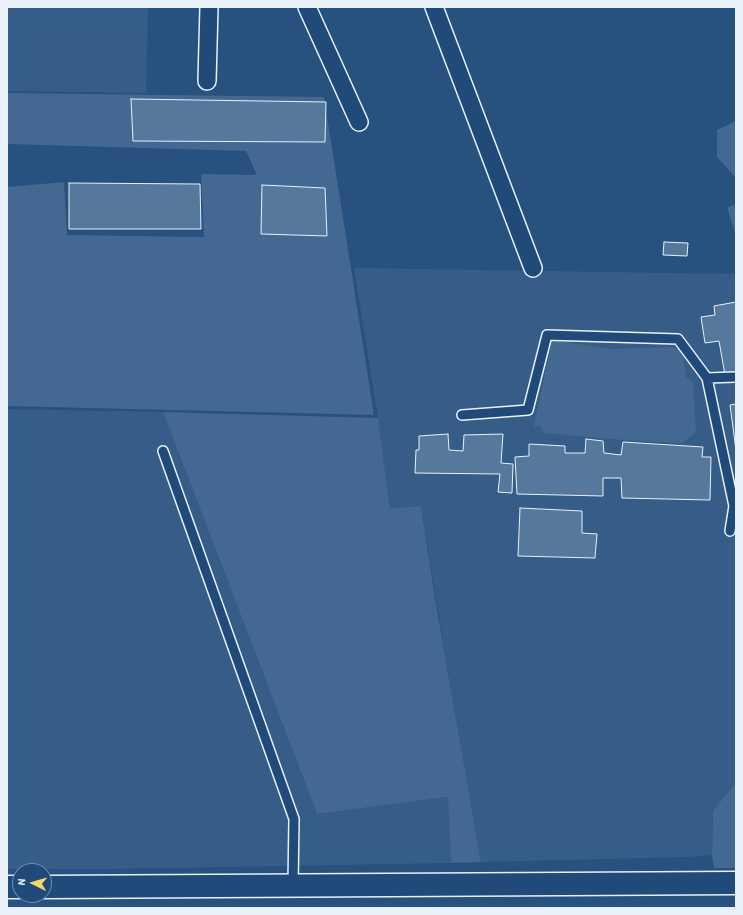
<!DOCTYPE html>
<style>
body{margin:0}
#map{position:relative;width:743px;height:915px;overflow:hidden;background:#27517f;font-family:"Patrick Hand",sans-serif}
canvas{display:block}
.frame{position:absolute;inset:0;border:8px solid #e8f1f8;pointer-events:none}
.north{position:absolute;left:12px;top:863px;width:40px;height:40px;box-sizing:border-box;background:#1f4a7a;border:1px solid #6f8dac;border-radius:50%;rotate:275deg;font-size:11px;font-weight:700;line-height:16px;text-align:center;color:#e8f1f8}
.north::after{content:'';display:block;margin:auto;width:14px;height:18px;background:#ffd166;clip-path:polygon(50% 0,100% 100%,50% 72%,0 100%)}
</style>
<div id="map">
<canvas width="743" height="915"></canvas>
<div class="frame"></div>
<div class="north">N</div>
</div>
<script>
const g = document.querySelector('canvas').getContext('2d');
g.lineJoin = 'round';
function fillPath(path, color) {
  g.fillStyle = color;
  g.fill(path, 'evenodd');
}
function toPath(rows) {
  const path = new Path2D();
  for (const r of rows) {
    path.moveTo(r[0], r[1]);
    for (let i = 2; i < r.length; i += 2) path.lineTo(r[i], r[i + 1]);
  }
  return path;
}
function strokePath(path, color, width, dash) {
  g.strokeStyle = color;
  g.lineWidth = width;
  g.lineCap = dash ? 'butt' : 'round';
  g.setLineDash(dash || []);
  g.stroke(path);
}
const built = toPath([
 [7,7,148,7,146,93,7,91],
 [354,268,736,274,736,782,713,811,712,855,689,857,481,862,450,684,421,506,390,508,378,418],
 [7,409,163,412,317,814,449,797,451,863,112,869,7,869]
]);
const green = toPath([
 [7,93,324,97,374,415,7,406,7,187,64,182,67,235,204,237,201,174,257,175,246,151,7,144],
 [736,121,736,178,717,157,717,130],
 [736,205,736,236,727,207],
 [552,340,610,349,672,347,682,351,686,377,693,382,696,432,682,443,624,440,544,433,540,426,534,426],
 [163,412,378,418,390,508,421,506,435,598,481,862,451,863,448,797,317,814],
 [736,782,736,868,714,868,712,855,713,811]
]);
const building = toPath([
 [131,99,326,102,325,142,133,141,131,99],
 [69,183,200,184,201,229,69,229,69,183],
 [262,185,325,188,327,236,261,234,262,185],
 [664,242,688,243,687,256,663,255,664,242],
 [736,302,736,373,725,375,719,341,705,343,701,317,715,315,714,306,736,302],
 [736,404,736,450,730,405,736,404],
 [448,434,449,450,463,451,464,435,503,434,501,463,513,464,512,493,498,492,500,474,415,473,416,450,419,450,419,436,448,434],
 [586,439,603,441,604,453,621,455,623,442,703,447,702,457,711,457,710,500,622,498,621,478,603,478,603,496,517,494,515,457,529,456,529,444,565,446,565,453,585,453,586,439],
 [520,508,582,511,582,533,597,534,595,558,518,556,520,508]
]);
const lane = toPath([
 [707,378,736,377],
 [462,415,528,410,547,335,678,339,707,378,734,506,730,531],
 [163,451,294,819,293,885]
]);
const street = toPath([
 [307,7,359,122],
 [434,7,533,268],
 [207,81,209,7]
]);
const secondary = toPath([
 [7,887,20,887],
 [44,887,736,883]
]);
fillPath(built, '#355d88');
fillPath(green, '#436891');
fillPath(building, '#57789d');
strokePath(building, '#e8f1f8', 1);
strokePath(lane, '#e8f1f8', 12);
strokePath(street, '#e8f1f8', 20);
strokePath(secondary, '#e8f1f8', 25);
strokePath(lane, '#1f4a7a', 9);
strokePath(street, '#1f4a7a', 17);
strokePath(secondary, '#1f4a7a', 22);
</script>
